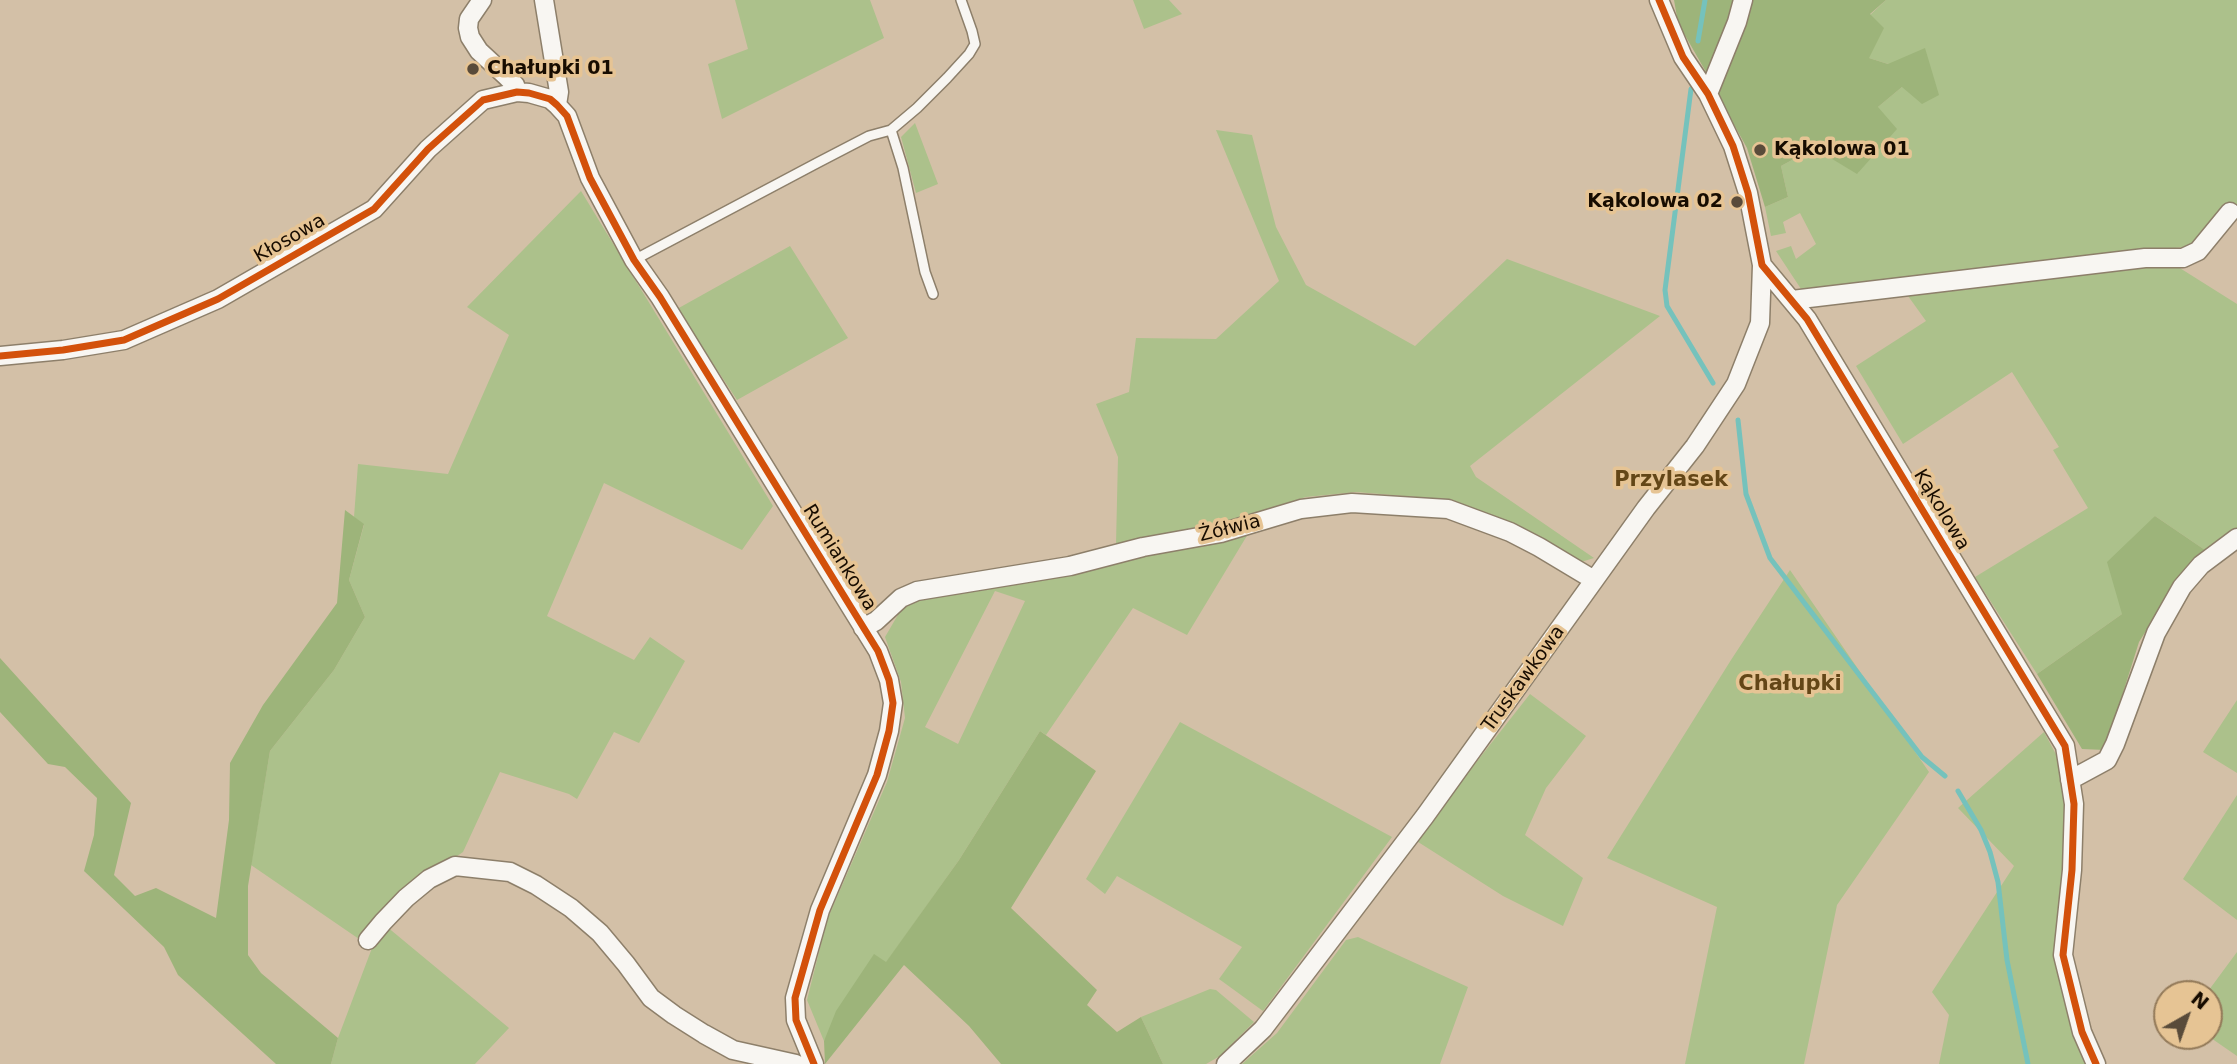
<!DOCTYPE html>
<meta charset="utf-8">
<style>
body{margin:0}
#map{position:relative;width:2237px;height:1064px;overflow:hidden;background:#d3c0a7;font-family:"DejaVu Sans",sans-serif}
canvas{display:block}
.north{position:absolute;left:2153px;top:980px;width:70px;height:70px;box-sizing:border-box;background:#e6c494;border:2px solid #937a59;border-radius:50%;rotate:40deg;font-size:19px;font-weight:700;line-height:28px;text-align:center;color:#170c00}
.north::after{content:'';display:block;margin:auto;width:24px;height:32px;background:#594b3a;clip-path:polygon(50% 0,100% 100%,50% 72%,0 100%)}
</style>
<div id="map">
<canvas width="2237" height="1064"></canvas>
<div class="north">N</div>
</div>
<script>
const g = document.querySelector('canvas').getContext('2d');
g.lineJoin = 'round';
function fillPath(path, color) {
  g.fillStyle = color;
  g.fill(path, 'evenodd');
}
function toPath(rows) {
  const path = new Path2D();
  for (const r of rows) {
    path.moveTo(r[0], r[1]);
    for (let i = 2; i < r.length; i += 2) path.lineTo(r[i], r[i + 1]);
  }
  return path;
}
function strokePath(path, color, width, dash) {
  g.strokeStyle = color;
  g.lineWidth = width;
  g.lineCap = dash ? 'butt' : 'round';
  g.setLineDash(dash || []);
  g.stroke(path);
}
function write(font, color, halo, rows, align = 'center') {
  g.font = font + ' "DejaVu Sans",sans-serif';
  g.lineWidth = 7;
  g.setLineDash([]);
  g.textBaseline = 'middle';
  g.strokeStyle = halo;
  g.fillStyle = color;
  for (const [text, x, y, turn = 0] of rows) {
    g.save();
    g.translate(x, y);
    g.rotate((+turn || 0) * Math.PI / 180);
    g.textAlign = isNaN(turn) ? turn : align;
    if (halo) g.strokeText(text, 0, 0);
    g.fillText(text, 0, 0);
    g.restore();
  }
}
const green = toPath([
 [735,0,870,0,884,38,722,119,708,64,748,49],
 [1133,0,1169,0,1182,14,1144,29],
 [1886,0,2237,0,2237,211,2192,246,1803,292,1776,251,1791,246,1796,259,1816,244,1800,213,1783,222,1786,233,1771,236,1765,207,1788,197,1781,166,1814,148,1858,173,1878,107,1902,87,1888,64,1869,58,1870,15],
 [915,123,938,184,916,193,901,137],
 [1216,130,1252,135,1276,227,1306,285,1415,346,1507,259,1660,316,1470,466,1476,477,1594,558,1581,562,1535,535,1453,500,1356,492,1306,497,1230,520,1116,544,1118,457,1096,404,1129,392,1136,338,1216,339,1279,281],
 [581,191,773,506,742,550,604,483,547,616,634,660,650,637,685,661,639,743,614,732,577,799,569,794,500,772,463,852,397,897,359,939,251,865,270,751,334,670,365,617,349,580,364,525,354,517,358,464,448,474,509,335,467,307],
 [790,246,848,338,737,400,677,309],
 [2157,265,2175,265,2237,304,2237,528,2205,550,2155,516,2122,614,2037,674,1975,577,2088,508,2053,450,2059,447,2012,372,1903,444,1856,366,1926,321,1903,289],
 [1251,529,1187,635,1133,608,1046,735,1040,731,959,860,886,963,874,955,824,1041,807,1000,827,920,887,782,905,718,901,682,885,637,906,601],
 [995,591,1025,601,958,744,925,727],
 [1790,570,1929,772,1837,905,1804,1064,1685,1064,1717,907,1607,858,1731,660],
 [1530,694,1586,736,1546,788,1525,835,1583,878,1563,926,1503,896,1415,840],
 [2237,700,2237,773,2203,752],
 [1180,722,1392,837,1263,1011,1219,979,1242,947,1117,876,1105,894,1086,879],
 [2044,732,2059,760,2069,824,2058,939,2058,971,2087,1064,1939,1064,1949,1015,1932,992,2014,866,1958,808],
 [2237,795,2237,920,2183,879],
 [386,926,509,1028,475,1064,331,1064,338,1038,372,948],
 [1358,937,1468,987,1440,1064,1242,1064,1277,1033,1346,940],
 [2237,952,2237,1056,2208,1036,2209,994,2206,994],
 [1210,989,1216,990,1254,1022,1220,1056,1206,1064,1163,1064,1141,1017]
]);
const forest = toPath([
 [1674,0,1734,0,1719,54,1706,72,1678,23],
 [1749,0,1886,0,1870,14,1884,28,1869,58,1888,64,1925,48,1939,95,1922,104,1902,87,1878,107,1897,129,1857,174,1814,148,1781,166,1788,197,1765,207,1747,148,1717,94],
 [345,510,364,524,349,580,365,617,334,670,270,751,248,886,248,955,261,973,338,1038,331,1064,276,1064,178,975,164,947,84,871,94,835,97,798,65,767,48,764,0,712,0,658,131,803,114,875,135,896,156,888,216,918,229,820,230,763,263,705,337,603],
 [2155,516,2205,550,2186,567,2139,642,2105,750,2082,749,2037,674,2122,614,2107,562],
 [1040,731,1096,771,1011,908,1097,990,1087,1005,1117,1032,1141,1017,1163,1064,1001,1064,969,1026,904,965,825,1064,824,1041,836,1011,874,954,886,962,959,860]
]);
const stream = toPath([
 [1698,41,1705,0],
 [1691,89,1665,290,1667,306,1713,383],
 [1738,420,1746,494,1770,558,1922,757,1945,776],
 [1958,791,1981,830,1990,852,1998,882,2007,960,2028,1064]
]);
const lane = toPath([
 [891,130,917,108,947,78,969,54,975,44,972,31,961,0],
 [634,260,817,163,869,136,891,130,903,168,925,272,933,294]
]);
const street = toPath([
 [482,0,469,19,468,28,470,37,479,51,506,76,515,85,517,92],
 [544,0,559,92,557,105],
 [1659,0,1683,57,1708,94,1733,146,1748,193,1762,265,1807,319,2065,746,2074,804,2072,870,2063,955,2082,1032,2096,1064],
 [1708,94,1737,22,1743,0],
 [1792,300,2145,258,2183,258,2198,251,2230,212],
 [0,356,63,350,124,340,218,299,374,209,428,149,483,100,517,92,529,93,550,99,557,105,567,116,590,178,634,260,660,297,852,609,878,651,889,680,893,703,889,731,877,775,820,910,795,998,796,1020,814,1064],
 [863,628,876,621,901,598,917,591,1070,566,1143,547,1221,533,1301,509,1352,503,1448,509,1510,532,1539,547,1594,580],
 [2070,780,2107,760,2115,744,2156,633,2182,587,2201,565,2237,538],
 [368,940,383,922,406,898,429,879,455,866,510,872,536,885,571,908,600,933,626,964,651,998,674,1015,704,1034,733,1050,796,1064],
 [1226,1064,1263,1029,1425,816,1646,508,1695,446,1736,384,1760,323,1762,265]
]);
const cycleway = toPath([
 [1659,0,1683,57,1708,94,1733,146,1748,193,1762,265,1807,319,2065,746,2074,804,2072,870,2063,955,2082,1032,2096,1064],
 [0,356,63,350,124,340,218,299,374,209,428,149,483,100,517,92,529,93,550,99,557,105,567,116,590,178,634,260,660,297,852,609,878,651,889,680,893,703,889,731,877,775,820,910,795,998,796,1020,814,1064]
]);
const markers = [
 [473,69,7,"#594b3a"],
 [1760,150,7,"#594b3a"],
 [1737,202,7,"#594b3a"]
];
const poiNames = [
 ["Chałupki 01",487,69],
 ["Kąkolowa 01",1774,150],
 ["Kąkolowa 02",1723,202,"right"]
];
const streetNames = [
 ["Kłosowa",290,239,-30],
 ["Kąkolowa",1941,510,59],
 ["Żółwia",1230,529,-14],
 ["Rumiankowa",839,558,58],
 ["Truskawkowa",1524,679,-54]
];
const neighbourhoodNames = [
 ["Przylasek",1671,481],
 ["Chałupki",1790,685]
];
fillPath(green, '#acc18b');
fillPath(forest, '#9db47a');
strokePath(stream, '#75c2bc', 5);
strokePath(lane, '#8d7f6a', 12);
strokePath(street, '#8d7f6a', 21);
strokePath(lane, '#f8f6f2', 9);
strokePath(street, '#f8f6f2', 18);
strokePath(cycleway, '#d3510b', 7);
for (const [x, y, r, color] of markers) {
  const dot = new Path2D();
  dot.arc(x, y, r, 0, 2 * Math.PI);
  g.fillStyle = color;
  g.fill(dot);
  strokePath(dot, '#e6c494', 2.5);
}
write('bold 19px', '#170c00', '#e6c494', poiNames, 'left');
write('19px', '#170c00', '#e6c494', streetNames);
write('bold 21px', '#634617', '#e6c494', neighbourhoodNames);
</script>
